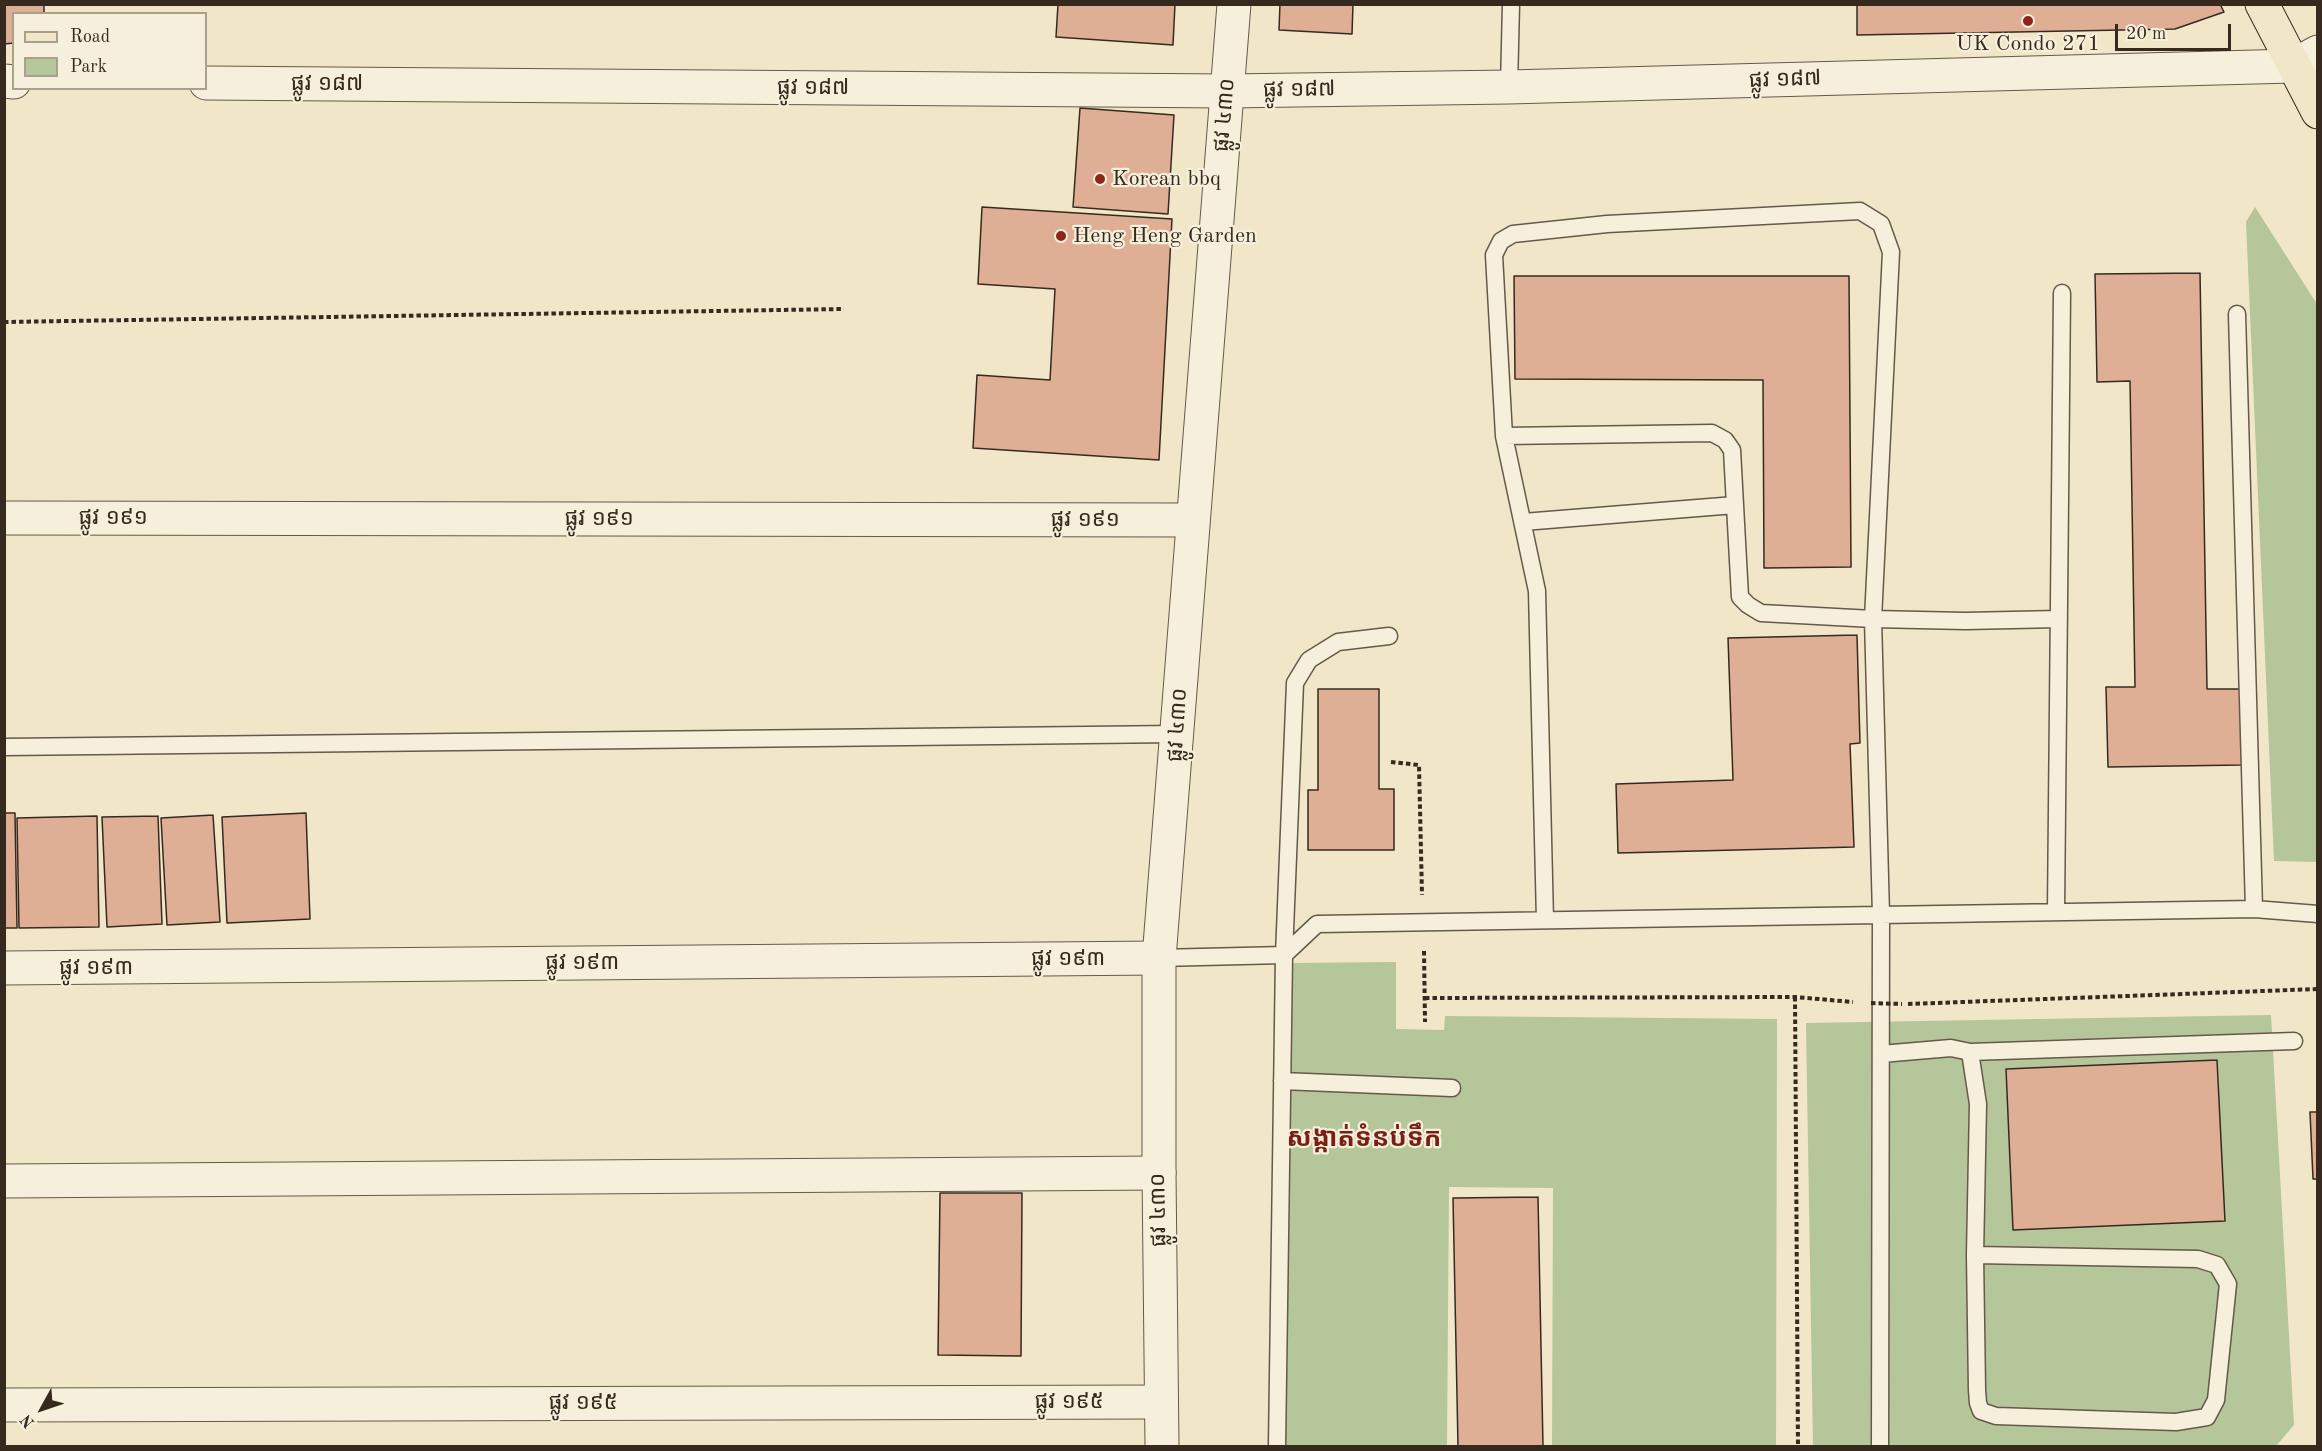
<!DOCTYPE html>
<meta charset="utf-8">
<style>
body{margin:0}
#map{position:relative;width:2322px;height:1451px;overflow:hidden;background:#f1e6c8;font-family:"Old Standard TT",serif}
canvas{display:block}
.frame{position:absolute;inset:0;border:6px solid #362a1f;pointer-events:none}
.legend{position:absolute;left:12px;top:12px;width:195px;height:78px;box-sizing:border-box;background:#f6efdb;border:2px solid #a9a090;margin:0;padding:8px 10px;list-style:none;font-size:18px;color:#362a1f}
.legend li{display:flex;align-items:center;gap:12px;height:30px}
.legend b{width:30px;border:2px solid #a9a090}
.north{position:absolute;left:12px;top:1379px;width:60px;height:60px;-webkit-text-stroke:4px #f6efdb;paint-order:stroke;rotate:230deg;font-size:16px;font-weight:700;line-height:24px;text-align:center;color:#362a1f}
.north::after{content:'';display:block;margin:auto;width:21px;height:27px;background:#362a1f;clip-path:polygon(50% 0,100% 100%,50% 72%,0 100%)}
.scale{position:absolute;left:2115px;top:24px;width:116px;height:27px;box-sizing:border-box;border:3px solid #362a1f;border-top:0;padding-left:8px;font-size:18px;line-height:21px;white-space:nowrap;color:#362a1f;-webkit-text-stroke:4px #f6efdb;paint-order:stroke}
</style>
<div id="map">
<canvas width="2322" height="1451"></canvas>
<div class="frame"></div>
<ul class="legend">
<li><b style="height:8px;background:#f1e6c8"></b>Road</li>
<li><b style="height:16px;background:#b4c69a"></b>Park</li>
</ul>
<div class="north">N</div>
<div class="scale">20 m</div>
</div>
<script>
const g = document.querySelector('canvas').getContext('2d');
g.lineJoin = 'round';
function fillPath(path, color) {
  g.fillStyle = color;
  g.fill(path, 'evenodd');
}
function toPath(rows) {
  const path = new Path2D();
  for (const r of rows) {
    path.moveTo(r[0], r[1]);
    for (let i = 2; i < r.length; i += 2) path.lineTo(r[i], r[i + 1]);
  }
  return path;
}
function strokePath(path, color, width, dash) {
  g.strokeStyle = color;
  g.lineWidth = width;
  g.lineCap = dash ? 'butt' : 'round';
  g.setLineDash(dash || []);
  g.stroke(path);
}
function write(font, color, halo, rows, align = 'center') {
  g.font = font + ' "Old Standard TT","Noto Sans Khmer",serif';
  g.lineWidth = 4.5;
  g.setLineDash([]);
  g.textBaseline = 'middle';
  g.strokeStyle = halo;
  g.fillStyle = color;
  for (const [text, x, y, turn = 0] of rows) {
    g.save();
    g.translate(x, y);
    g.rotate((+turn || 0) * Math.PI / 180);
    g.textAlign = isNaN(turn) ? turn : align;
    if (halo) g.strokeText(text, 0, 0);
    g.fillText(text, 0, 0);
    g.restore();
  }
}
const green = toPath([
 [2255,207,2317,304,2317,862,2274,861,2246,222],
 [1396,962,1396,1029,1444,1030,1445,1016,1777,1019,1776,1446,1552,1446,1553,1188,1449,1187,1447,1446,1286,1446,1289,963],
 [2271,1015,2294,1425,2276,1446,1813,1446,1806,1023]
]);
const building = toPath([
 [4,4,44,4,44,14,14,14,14,43,4,44,4,4],
 [1058,4,1175,4,1173,45,1056,37,1058,4],
 [1280,4,1353,4,1352,34,1279,30,1280,4],
 [1857,4,2220,4,2224,12,2175,29,1857,35,1857,4],
 [1080,108,1174,115,1168,214,1073,207,1080,108],
 [982,207,1172,219,1159,460,973,448,977,375,1050,380,1055,289,978,284,982,207],
 [2200,273,2207,689,2241,689,2242,765,2108,767,2106,687,2135,687,2130,381,2097,382,2095,274,2200,273],
 [1514,276,1849,276,1851,567,1764,568,1763,380,1515,379,1514,276],
 [1857,635,1860,743,1850,744,1854,847,1618,853,1616,784,1733,780,1728,638,1857,635],
 [1318,689,1379,689,1379,789,1394,789,1394,850,1308,850,1308,790,1318,790,1318,689],
 [4,813,15,813,17,928,4,928,4,813],
 [306,813,310,919,227,923,222,817,306,813],
 [213,815,220,922,167,925,161,818,213,815],
 [97,816,99,927,19,928,17,818,97,816],
 [158,816,162,924,107,927,102,817,158,816],
 [2217,1060,2225,1221,2013,1230,2006,1069,2217,1060],
 [2310,1112,2318,1112,2318,1179,2313,1179,2310,1112],
 [940,1193,1022,1193,1021,1356,938,1355,940,1193],
 [1538,1197,1543,1446,1458,1446,1453,1198,1538,1197]
]);
const path = toPath([
 [4,322,844,309],
 [1391,762,1419,765,1422,895],
 [1424,951,1425,1022],
 [1795,997,1798,1446],
 [1425,998,1795,997,1853,1002],
 [1908,1004,2318,989]
]);
const service = toPath([
 [1509,87,1511,4],
 [2237,314,2254,909],
 [1504,436,1712,433,1725,440,1732,450,1740,597,1748,605,1761,613,1873,619,1881,915,1880,1446],
 [1523,522,1735,505],
 [4,747,1177,734],
 [2056,912,2062,293],
 [1545,920,1537,591,1504,436,1494,255,1501,241,1513,234,1607,224,1860,211,1881,224,1891,252,1873,619,1965,621,2059,619],
 [1159,958,1284,955,1317,924,2254,909,2318,914],
 [1970,1052,2294,1041],
 [1881,1054,1951,1048,1970,1052,1978,1104,1975,1255,1977,1390,1978,1403,1981,1411,1996,1416,2176,1422,2207,1417,2216,1400,2228,1284,2217,1265,2198,1259,1975,1255],
 [1282,1081,1452,1088],
 [1277,1446,1284,955,1295,683,1309,660,1338,642,1389,636]
]);
const minor = toPath([
 [4,81,14,82],
 [206,83,1227,91,1509,87,2292,66,2318,52],
 [4,518,1193,520],
 [4,968,1159,958],
 [4,1181,1159,1173],
 [4,1405,1161,1402]
]);
const tertiary = toPath([
 [1162,1446,1159,1173,1159,958,1234,4]
]);
const primary = toPath([
 [2262,4,2318,112]
]);
const pathBridge = toPath([
 [1871,1003,1902,1004]
]);
const markers = [
 [2028,21,6,"#8f2418"],
 [1100,179,6,"#8f2418"],
 [1061,236,6,"#8f2418"]
];
const poiNames = [
 ["UK Condo 271",2028,44,"center"],
 ["Korean bbq",1112,179],
 ["Heng Heng Garden",1073,236]
];
const streetNames = [
 ["ផ្លូវ ១៨៧",1785,80,-2],
 ["ផ្លូវ ១៨៧",327,84],
 ["ផ្លូវ ១៨៧",813,88],
 ["ផ្លូវ ១៨៧",1299,90,-1],
 ["ផ្លូវ ៤៣០",1225,115,-85],
 ["ផ្លូវ ១៩១",113,518],
 ["ផ្លូវ ១៩១",599,519],
 ["ផ្លូវ ១៩១",1085,520],
 ["ផ្លូវ ៤៣០",1178,725,-86],
 ["ផ្លូវ ១៩៣",1068,959],
 ["ផ្លូវ ១៩៣",582,963],
 ["ផ្លូវ ១៩៣",96,968],
 ["ផ្លូវ ៤៣០",1159,1210,-91],
 ["ផ្លូវ ១៩៥",1069,1402],
 ["ផ្លូវ ១៩៥",583,1403]
];
const quarterNames = [
 ["សង្កាត់ទំនប់ទឹក",1364,1139]
];
fillPath(green, '#b4c69a');
fillPath(building, '#deae95');
strokePath(building, '#362a1f', 1.5);
strokePath(service, '#655949', 19);
strokePath(minor, '#655949', 35);
strokePath(tertiary, '#655949', 35);
strokePath(primary, '#362a1f', 35);
strokePath(path, '#362a1f', 4, [4.5, 3]);
strokePath(service, '#f6efdb', 16);
strokePath(minor, '#f6efdb', 33);
strokePath(tertiary, '#f6efdb', 33);
strokePath(primary, '#f1e6c8', 33);
strokePath(pathBridge, '#362a1f', 4, [4.5, 3]);
for (const [x, y, r, color] of markers) {
  const dot = new Path2D();
  dot.arc(x, y, r, 0, 2 * Math.PI);
  g.fillStyle = color;
  g.fill(dot);
  strokePath(dot, '#f6efdb', 2);
}
write('22px', '#362a1f', '#f6efdb', poiNames, 'left');
write('22px', '#362a1f', '#f6efdb', streetNames);
write('bold 26px', '#7a1f14', '#f6efdb', quarterNames);
</script>
